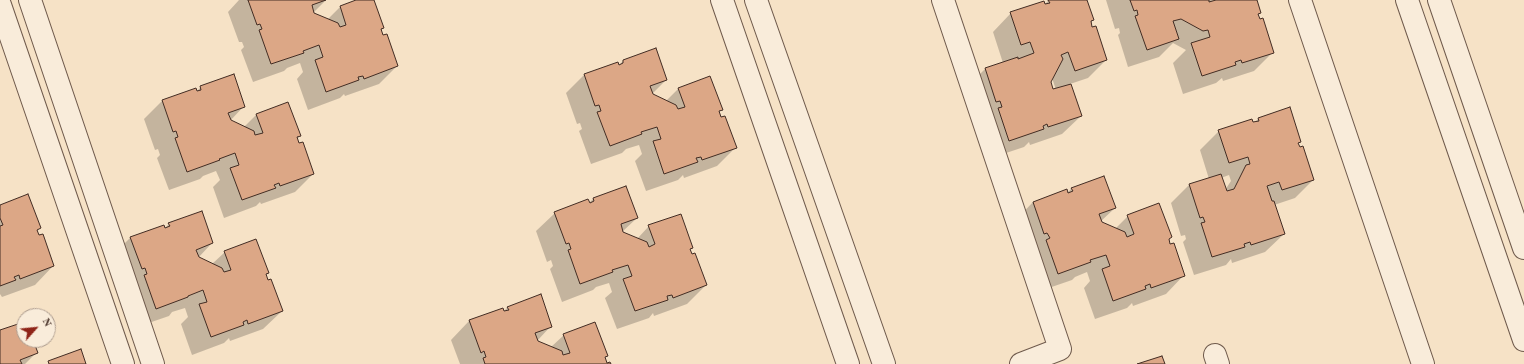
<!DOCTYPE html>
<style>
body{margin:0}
#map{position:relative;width:1524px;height:364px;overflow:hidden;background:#f6e2c6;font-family:"Old Standard TT",serif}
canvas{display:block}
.north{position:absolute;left:16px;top:308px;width:40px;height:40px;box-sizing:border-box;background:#f9ecda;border:1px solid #b09f91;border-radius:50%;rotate:63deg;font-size:11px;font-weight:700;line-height:16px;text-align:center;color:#422c23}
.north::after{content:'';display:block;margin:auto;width:14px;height:18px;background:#8f2418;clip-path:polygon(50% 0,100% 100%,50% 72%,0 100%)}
</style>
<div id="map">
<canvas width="1524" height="364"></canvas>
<div class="north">N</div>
</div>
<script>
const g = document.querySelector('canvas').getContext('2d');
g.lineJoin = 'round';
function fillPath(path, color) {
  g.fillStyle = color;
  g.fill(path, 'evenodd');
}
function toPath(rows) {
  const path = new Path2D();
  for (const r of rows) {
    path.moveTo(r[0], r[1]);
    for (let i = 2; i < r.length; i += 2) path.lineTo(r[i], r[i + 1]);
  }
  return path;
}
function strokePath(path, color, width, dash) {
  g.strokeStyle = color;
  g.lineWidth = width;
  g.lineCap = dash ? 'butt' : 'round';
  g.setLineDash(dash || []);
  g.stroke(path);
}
const shadow = toPath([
 [239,0,326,0,313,13,328,19,340,7,359,0,373,0,383,28,381,31,397,66,379,84,345,96,344,94,340,98,308,110,297,79,303,72,300,63,287,68,284,71,253,82,241,50,244,47,242,42,239,42,228,12],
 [1049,0,1086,0,1093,20,1090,23,1106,60,1088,78,1070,84,1081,116,1062,134,1030,145,1029,142,1024,147,991,158,967,87,985,69,1003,63,993,32,1011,13,1044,5],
 [1052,78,1056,90,1053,91,1050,82],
 [1106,0,1207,0,1208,2,1209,0,1256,0,1260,13,1258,16,1273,52,1254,71,1223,81,1222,78,1216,83,1183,94,1173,63,1186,50,1173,43,1159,57,1128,67,1118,35,1120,33,1119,28,1115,29],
 [623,61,666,80,651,95,666,101,678,89,721,109,719,112,735,148,717,166,684,178,683,175,678,180,646,191,635,161,642,154,639,145,626,149,622,153,591,164,579,131,582,129,580,123,577,124,566,93,584,75,617,63,618,66],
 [201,87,244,106,230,121,244,127,256,115,300,136,297,139,313,174,295,192,261,204,260,202,256,206,224,218,213,187,220,180,216,171,203,176,200,179,169,190,157,158,160,155,158,149,155,150,144,119,162,101,195,89,196,92],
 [1259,118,1300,141,1298,144,1313,180,1295,198,1274,205,1284,234,1265,252,1232,263,1231,259,1226,265,1194,275,1183,242,1186,239,1185,235,1181,236,1171,203,1189,185,1209,179,1200,150,1219,131,1253,124],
 [1229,175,1231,181,1225,190,1221,178],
 [1072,188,1115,208,1100,222,1115,229,1128,216,1168,240,1184,275,1166,294,1133,306,1132,303,1127,308,1095,319,1084,288,1090,281,1087,272,1075,277,1072,280,1040,291,1015,221,1033,202,1066,191,1067,193],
 [593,199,637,218,622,232,637,239,649,226,692,247,689,250,706,285,687,304,654,316,653,313,649,318,617,329,605,298,612,292,609,283,596,287,593,290,562,302,550,269,553,266,551,260,547,262,536,231,555,213,589,203],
 [0,206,39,228,37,231,53,266,35,285,2,297,0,294],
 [169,224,212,243,198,258,212,264,225,252,268,273,265,275,282,311,263,329,230,341,229,338,224,343,192,355,181,324,188,317,185,308,172,312,169,316,137,327,112,256,130,238,164,229],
 [508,307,551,326,537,341,551,347,564,335,607,356,604,359,606,364,460,364,451,340,469,321,503,312],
 [24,323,24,340,32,340,36,353,25,364,0,364,0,332]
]);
const building = toPath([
 [248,0,326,0,312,5,314,13,338,23,340,27,346,25,340,6,356,0,374,0,384,28,381,29,383,35,387,34,398,66,364,79,363,76,358,77,359,80,326,92,315,60,323,57,319,45,303,51,304,53,271,64,259,30,262,29,260,24,257,25,248,0],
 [1048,0,1087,0,1094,20,1091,21,1092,27,1096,26,1107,60,1075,71,1068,52,1061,55,1063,59,1051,82,1053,89,1071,84,1082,116,1048,127,1047,124,1043,126,1044,129,1009,141,998,108,1002,107,1000,101,996,102,985,68,1018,57,1018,59,1034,53,1030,42,1021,45,1010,12,1044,1,1045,4,1050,3,1048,0],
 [1130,0,1209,0,1209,2,1216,0,1257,0,1261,13,1258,14,1260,19,1263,18,1274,53,1242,63,1241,60,1235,62,1236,65,1202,76,1191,43,1210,37,1208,30,1203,31,1181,19,1173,21,1179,39,1147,50,1135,16,1138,15,1137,10,1134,11,1130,0],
 [656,48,667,80,650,86,653,94,676,105,678,109,685,107,678,88,710,76,723,110,719,111,721,117,725,116,737,148,702,160,701,157,696,158,698,162,664,174,653,141,661,139,657,127,641,132,642,134,610,146,597,112,601,111,599,105,595,106,584,74,618,62,619,65,623,63,623,60,656,48],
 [234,74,245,107,228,113,231,120,254,131,255,135,263,133,256,114,288,102,301,136,297,137,299,143,303,142,314,174,280,186,279,183,274,185,276,188,242,200,230,168,239,165,235,153,219,159,220,160,187,172,175,138,178,137,176,131,173,132,162,100,196,88,197,91,201,90,200,86,234,74],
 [1290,107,1301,142,1298,143,1300,147,1303,146,1314,180,1282,190,1279,182,1267,186,1272,201,1274,201,1285,234,1251,245,1250,242,1244,244,1245,247,1212,257,1201,223,1205,222,1203,217,1200,218,1189,184,1221,174,1227,191,1234,189,1246,165,1250,164,1248,157,1229,163,1218,130,1252,119,1253,122,1259,121,1258,118,1290,107],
 [1104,176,1116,208,1099,214,1102,222,1125,232,1127,237,1134,234,1127,215,1159,203,1172,237,1169,239,1170,244,1174,243,1185,276,1151,288,1150,284,1145,286,1146,289,1113,301,1102,269,1110,266,1106,255,1090,260,1091,262,1058,274,1046,240,1050,238,1047,233,1044,234,1033,202,1067,189,1068,193,1073,191,1071,188,1104,176],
 [626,186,638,218,621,224,623,232,647,242,649,247,655,244,648,225,681,214,693,248,690,249,692,254,695,253,707,285,673,298,672,295,667,296,668,300,635,311,623,279,632,276,628,265,612,270,613,272,580,284,568,250,571,249,569,243,566,244,554,212,588,199,590,203,594,201,593,198,626,186],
 [28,194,41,228,37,230,39,235,43,234,54,266,20,279,19,275,14,277,16,280,0,286,0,226,3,225,0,218,0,205,28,194],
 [202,211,213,243,196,250,199,257,222,268,224,272,231,270,224,251,256,239,269,273,266,274,268,280,271,279,283,311,248,324,247,320,243,322,244,325,211,337,199,304,207,302,203,290,188,296,188,297,156,309,144,275,147,274,145,268,142,269,130,237,164,225,165,228,170,226,168,223,202,211],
 [541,294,552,327,535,333,538,341,562,351,563,355,570,353,563,334,595,322,608,356,605,357,607,363,610,362,611,364,485,364,483,358,486,357,484,351,481,353,469,320,503,308,504,311,509,310,507,307,541,294],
 [24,322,24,340,33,340,38,353,20,360,22,364,0,364,0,330,24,322],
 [81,349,86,364,49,364,48,361,81,349],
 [1162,356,1165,364,1137,364,1162,356]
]);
const minor = toPath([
 [30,0,153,364],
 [722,0,848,364],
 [756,0,884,364],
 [943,0,1060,349,1021,364],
 [1300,0,1423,364],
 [1407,0,1524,340],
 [1439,0,1524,248],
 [0,5,123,364],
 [1215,355,1218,364]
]);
fillPath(shadow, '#0003');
fillPath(building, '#dca786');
strokePath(building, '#422c23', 1);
strokePath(minor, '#6f5a4c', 24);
strokePath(minor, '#f9ecda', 22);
</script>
